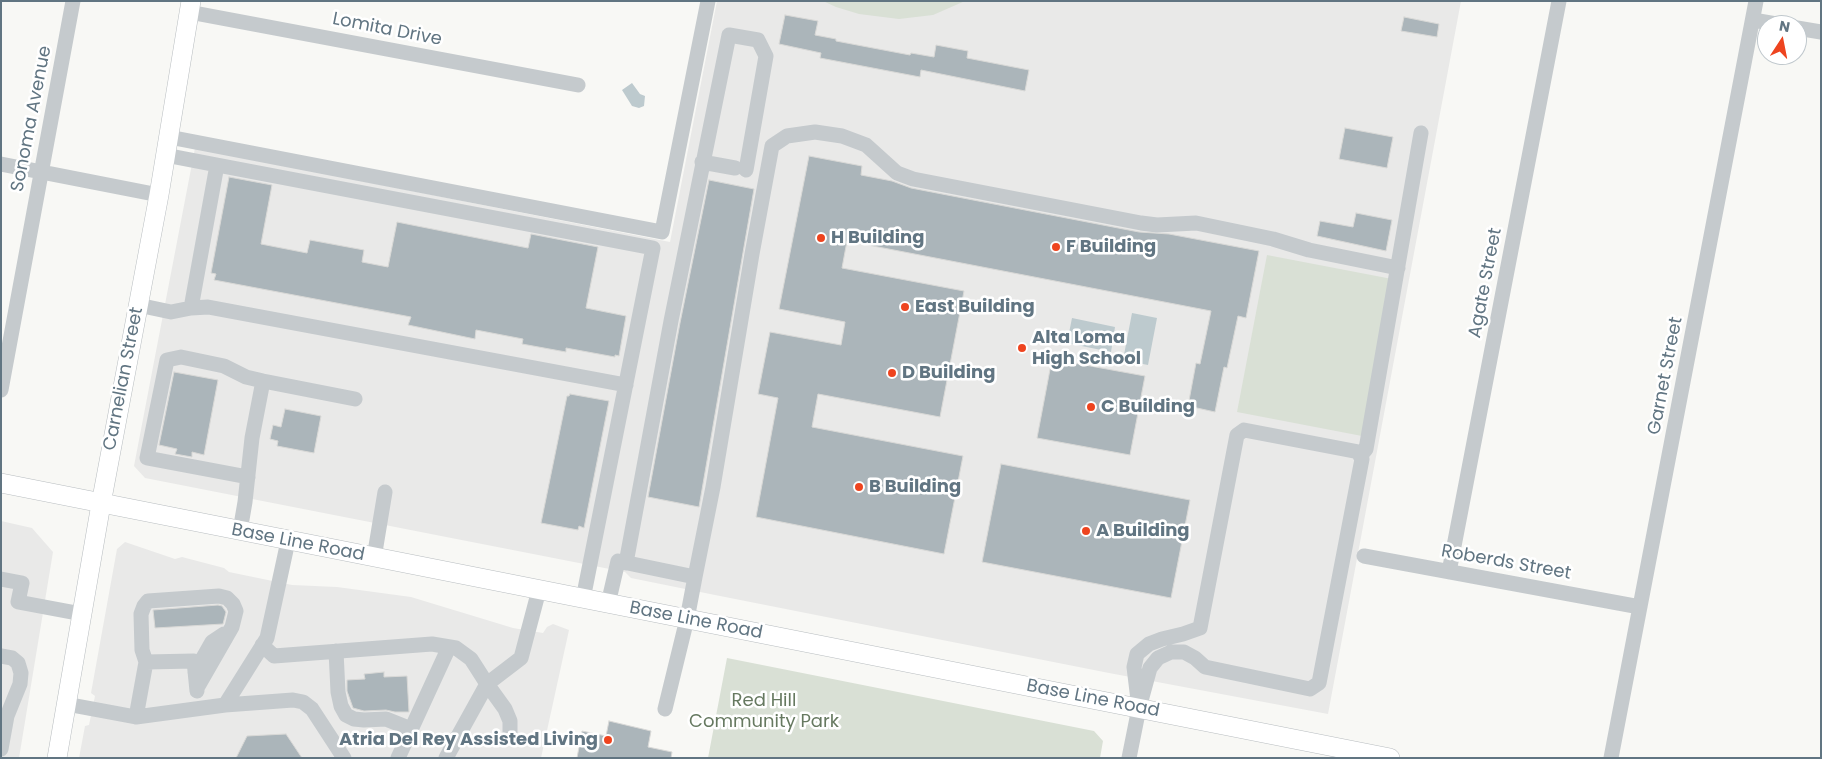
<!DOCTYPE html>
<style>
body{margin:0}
#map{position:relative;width:1822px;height:759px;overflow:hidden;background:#f8f8f5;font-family:Poppins,sans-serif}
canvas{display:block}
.frame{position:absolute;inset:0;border:2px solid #617582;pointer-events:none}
.north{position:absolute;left:1757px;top:15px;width:50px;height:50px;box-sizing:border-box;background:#fff;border:1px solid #c0c8cd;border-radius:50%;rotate:11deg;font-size:14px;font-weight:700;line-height:20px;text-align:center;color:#617582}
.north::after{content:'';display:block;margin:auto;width:18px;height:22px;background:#ee441f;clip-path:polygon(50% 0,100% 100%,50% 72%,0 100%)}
</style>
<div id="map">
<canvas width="1822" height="759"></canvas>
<div class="frame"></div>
<div class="north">N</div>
</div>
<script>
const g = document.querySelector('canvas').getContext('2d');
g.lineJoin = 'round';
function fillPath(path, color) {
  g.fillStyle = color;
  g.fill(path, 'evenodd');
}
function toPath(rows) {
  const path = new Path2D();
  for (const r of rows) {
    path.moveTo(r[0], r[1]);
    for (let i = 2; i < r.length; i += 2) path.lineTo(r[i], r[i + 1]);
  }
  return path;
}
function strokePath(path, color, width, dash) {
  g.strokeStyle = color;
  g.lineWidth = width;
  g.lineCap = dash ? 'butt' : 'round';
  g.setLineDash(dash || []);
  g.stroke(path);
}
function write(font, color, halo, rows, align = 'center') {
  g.font = font + ' Poppins,sans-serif';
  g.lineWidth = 5;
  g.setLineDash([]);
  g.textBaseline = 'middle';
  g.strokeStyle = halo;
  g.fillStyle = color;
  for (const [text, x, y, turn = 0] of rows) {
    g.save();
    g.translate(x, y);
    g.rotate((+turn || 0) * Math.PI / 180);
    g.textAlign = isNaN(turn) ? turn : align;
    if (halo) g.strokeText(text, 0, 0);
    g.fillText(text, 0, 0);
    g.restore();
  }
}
const built = toPath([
 [717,1,1461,1,1328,714,1109,673,715,595,631,578,625,572,145,478,134,466,195,148,670,242],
 [1,521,32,528,53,552,19,758,1,758],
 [125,542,175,559,182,557,224,568,229,572,292,585,337,587,411,597,513,628,543,633,547,627,553,624,569,630,541,758,79,758,85,726,89,725,95,696,91,693,117,549]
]);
const green = toPath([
 [823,1,965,1,933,15,899,19,859,14,836,7],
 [1267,255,1392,279,1362,436,1237,412],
 [727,658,1094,731,1103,741,1100,758,708,758]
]);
const water = toPath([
 [632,83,640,94,645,96,644,106,639,108,632,106,622,90],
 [1132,313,1157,318,1148,365,1123,360],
 [1072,318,1115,327,1111,352,1067,343]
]);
const building = toPath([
 [785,15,818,21,815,35,836,39,836,41,910,55,911,53,934,57,936,45,968,51,967,58,1029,70,1025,91,921,70,920,77,820,58,821,53,779,44,785,15],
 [1404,17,1439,24,1437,37,1401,31,1404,17],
 [1345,128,1393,137,1387,168,1339,159,1345,128],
 [809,156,862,166,861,175,892,181,911,188,1139,232,1169,234,1259,251,1246,318,1238,316,1227,368,1224,367,1215,412,1188,406,1196,363,1200,364,1211,311,847,241,842,268,964,291,940,417,818,394,812,427,963,456,944,554,756,517,778,398,758,394,770,332,841,345,845,322,779,309,809,156],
 [229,177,272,185,261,244,307,253,310,240,364,250,362,262,388,267,397,222,528,248,531,234,598,247,586,308,626,316,619,356,615,355,615,357,566,348,566,352,522,344,523,339,476,330,475,339,408,325,411,317,214,280,216,274,211,273,229,177],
 [709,180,754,189,699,507,648,497,680,323,709,180],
 [1356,213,1392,220,1386,251,1317,236,1320,221,1353,227,1356,213],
 [1052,359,1145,376,1130,455,1037,438,1052,359],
 [174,372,218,380,204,455,192,452,192,457,175,454,177,449,159,445,174,372],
 [570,394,609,401,584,528,579,526,578,530,541,523,567,396,569,396,570,394],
 [285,409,321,416,314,453,277,446,278,441,270,439,273,425,281,427,285,409],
 [1001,464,1190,500,1171,598,982,562,1001,464],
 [218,605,222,606,226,612,223,624,155,628,153,610,218,605],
 [384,672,384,677,407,676,409,712,395,712,386,710,364,711,353,708,347,691,347,680,365,679,364,674,384,672],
 [609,721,651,731,648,747,672,752,671,758,577,758,582,731,606,736,609,721],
 [286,734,302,758,236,758,247,736,286,734]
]);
const minor = toPath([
 [189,12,578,85],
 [1753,20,1782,25],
 [1797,28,1821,32],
 [169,137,662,232,708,1],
 [165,155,217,165,191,308],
 [702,162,735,168],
 [1,164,159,195],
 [217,165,653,248,583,599],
 [138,305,171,312,191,308,208,307,626,385],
 [1,390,73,1],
 [1360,456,1366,449,1421,133],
 [248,477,147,458,167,360,181,357,224,366,246,377,263,381,355,399],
 [240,531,245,502,252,438,263,381],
 [1364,556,1640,607],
 [374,558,385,492],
 [626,563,671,321,729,35,758,40,766,56,746,170],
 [1449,572,1559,1],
 [695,577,713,487,752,254,772,146,787,136,815,132,842,136,866,145,897,173,913,179,1141,223,1157,225,1196,223,1273,239,1309,250,1398,268],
 [1,579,22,583,18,602,82,614],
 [608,604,618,561,695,577,687,619,665,709],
 [262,645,274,656,432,644,456,648,471,659,487,684,446,758],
 [336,651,338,692,341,706,346,715,354,719,364,720,386,719,411,729],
 [1,656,12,658,18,663,21,673,20,684,7,716,1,749],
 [146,662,194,661,197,691],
 [195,672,212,642,224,634],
 [66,704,136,717,225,705,267,638,288,541],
 [225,705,293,700,303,702,312,709,344,758],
 [136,717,146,662,142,650,141,614,144,606,148,601,219,596,227,598,233,604,236,611,232,627,197,688],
 [510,733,510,721,505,709,487,684,521,658,539,590],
 [398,758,449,647],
 [1129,758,1139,708,1150,668,1158,658,1171,652,1184,652,1195,658,1205,667,1310,689,1319,683,1362,459,1359,452,1244,430,1237,435,1200,628,1183,634,1162,639,1149,644,1137,654,1134,667,1139,708],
 [1611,758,1756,1]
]);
const major = toPath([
 [1,483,1390,758],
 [57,758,101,504,159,195,191,1]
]);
const markers = [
 [821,238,5,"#ee441f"],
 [1056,247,5,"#ee441f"],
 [905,307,5,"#ee441f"],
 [1022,348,5,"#ee441f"],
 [892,373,5,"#ee441f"],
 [1091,407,5,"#ee441f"],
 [859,487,5,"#ee441f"],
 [1086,531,5,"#ee441f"],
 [608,740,5,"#ee441f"]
];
const streetNames = [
 ["Lomita Drive",387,30,11],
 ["Sonoma Avenue",32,119,-79],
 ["Agate Street",1486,283,-79],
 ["Garnet Street",1666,376,-79],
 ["Carnelian Street",124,379,-79],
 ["Base Line Road",298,543,11],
 ["Roberds Street",1506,563,10],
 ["Base Line Road",696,621,11],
 ["Base Line Road",1093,699,11]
];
const poiNames = [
 ["H Building",831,238],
 ["F Building",1066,247],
 ["East Building",915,307],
 ["Alta Loma",1032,338],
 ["High School",1032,359],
 ["D Building",902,373],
 ["C Building",1101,407],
 ["B Building",869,487],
 ["A Building",1096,531],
 ["Atria Del Rey Assisted Living",598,740,"right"]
];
const parkNames = [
 ["Red Hill",764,701],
 ["Community Park",764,722]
];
fillPath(built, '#e9e9e8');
fillPath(green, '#d9e0d5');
fillPath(water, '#bdcace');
fillPath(building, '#abb5ba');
strokePath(building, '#d9d9d7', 1);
strokePath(major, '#b8bdc0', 20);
strokePath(minor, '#c5cacd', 15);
strokePath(major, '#fff', 19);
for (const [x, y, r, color] of markers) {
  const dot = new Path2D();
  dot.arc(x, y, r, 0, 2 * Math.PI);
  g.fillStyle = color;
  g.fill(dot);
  strokePath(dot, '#fff', 2);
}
write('18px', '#617582', '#fff', streetNames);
write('bold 18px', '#617582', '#fff', poiNames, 'left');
write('18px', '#667960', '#fff', parkNames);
</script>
